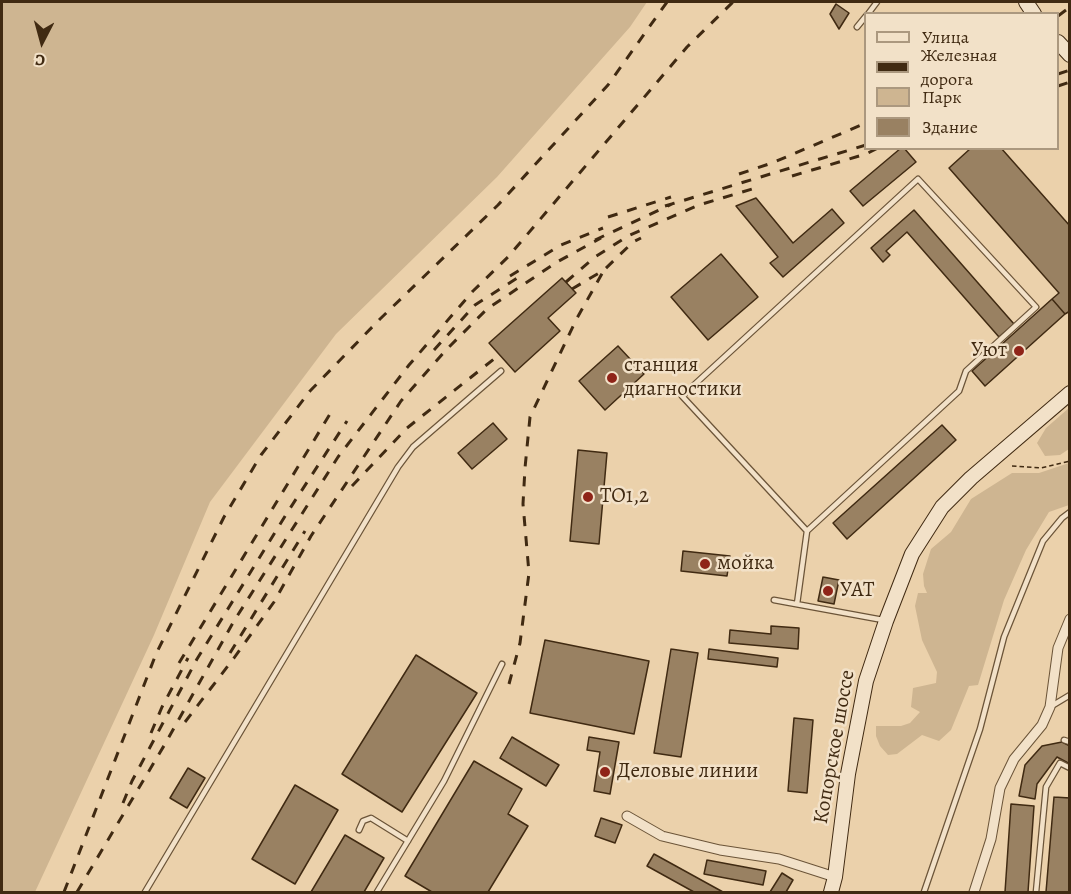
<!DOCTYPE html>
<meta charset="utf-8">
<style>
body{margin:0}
#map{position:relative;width:1071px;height:894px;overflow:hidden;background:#ebd1ab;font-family:Alegreya,serif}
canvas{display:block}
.frame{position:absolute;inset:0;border:3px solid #402a12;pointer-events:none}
.legend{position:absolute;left:864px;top:12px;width:195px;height:138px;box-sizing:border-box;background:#f2e1c8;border:2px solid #ab987f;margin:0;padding:8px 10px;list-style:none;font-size:18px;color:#402a12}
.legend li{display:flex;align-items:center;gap:12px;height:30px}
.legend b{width:30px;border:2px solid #ab987f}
.north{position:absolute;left:12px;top:12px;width:60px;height:60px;-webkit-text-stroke:4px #f2e1c8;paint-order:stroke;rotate:186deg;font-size:16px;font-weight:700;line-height:24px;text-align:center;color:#402a12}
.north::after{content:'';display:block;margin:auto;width:21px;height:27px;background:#402a12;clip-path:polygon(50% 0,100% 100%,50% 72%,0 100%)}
</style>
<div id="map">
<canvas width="1071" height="894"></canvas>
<div class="frame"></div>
<ul class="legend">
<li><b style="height:8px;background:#f2e1c8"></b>Улица</li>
<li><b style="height:8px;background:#402a12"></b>Железная дорога</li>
<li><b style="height:16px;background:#ceb591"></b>Парк</li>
<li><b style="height:16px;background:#998162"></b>Здание</li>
</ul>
<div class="north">С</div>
</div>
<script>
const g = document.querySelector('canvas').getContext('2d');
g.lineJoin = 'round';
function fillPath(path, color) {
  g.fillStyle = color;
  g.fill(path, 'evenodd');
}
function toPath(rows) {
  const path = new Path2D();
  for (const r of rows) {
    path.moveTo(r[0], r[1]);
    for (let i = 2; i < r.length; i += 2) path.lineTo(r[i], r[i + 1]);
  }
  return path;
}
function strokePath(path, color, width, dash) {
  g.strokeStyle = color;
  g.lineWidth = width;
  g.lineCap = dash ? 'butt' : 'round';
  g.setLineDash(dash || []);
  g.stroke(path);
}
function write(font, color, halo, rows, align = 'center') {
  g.font = font + ' Alegreya,serif';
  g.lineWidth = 5;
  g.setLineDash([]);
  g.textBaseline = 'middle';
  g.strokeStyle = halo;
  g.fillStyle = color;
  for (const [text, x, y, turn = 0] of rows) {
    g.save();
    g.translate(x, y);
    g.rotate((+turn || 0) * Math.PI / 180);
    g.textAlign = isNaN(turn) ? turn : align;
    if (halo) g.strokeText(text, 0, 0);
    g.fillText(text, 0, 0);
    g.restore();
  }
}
const green = toPath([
 [2,2,647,2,630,27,497,177,336,334,210,502,154,635,35,892,2,892],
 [1069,408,1069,449,1060,455,1045,456,1037,443,1046,428],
 [1069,463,1069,505,1049,512,1026,550,1004,600,978,685,969,686,951,730,939,741,922,735,897,754,888,755,880,746,876,736,876,726,901,726,910,723,920,712,911,707,913,688,936,683,937,672,922,640,915,606,918,593,927,593,924,586,923,574,931,549,951,532,971,499,1012,473,1039,473]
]);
const building = toPath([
 [836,4,849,13,839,29,830,14,836,4],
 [901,148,904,148,916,162,863,206,850,191,901,148],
 [971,148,1001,148,1070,226,1070,311,1065,314,1052,299,1059,293,949,168,971,148],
 [756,198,793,243,832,209,844,223,783,277,770,263,778,257,736,206,756,198],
 [914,210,1014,324,999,337,907,232,886,251,890,255,883,262,871,248,914,210],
 [721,254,758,297,708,340,671,297,721,254],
 [562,278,576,293,548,318,560,331,515,372,489,343,562,278],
 [1052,299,1065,314,985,386,972,371,1052,299],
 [618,346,644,374,605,410,579,381,618,346],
 [493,423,507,439,472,469,458,453,493,423],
 [942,425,956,440,847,539,833,523,942,425],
 [578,450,607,453,599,544,570,541,578,450],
 [683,551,730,556,727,576,681,571,683,551],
 [823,577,839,580,834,604,818,601,823,577],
 [771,626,799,628,798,649,729,643,730,630,771,634,771,626],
 [545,640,649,661,634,734,530,713,545,640],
 [671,649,698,653,681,757,654,753,671,649],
 [709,649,778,658,777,667,708,659,709,649],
 [416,655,477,693,402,812,342,774,416,655],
 [794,718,813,720,807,793,788,791,794,718],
 [512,737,559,765,546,786,500,758,512,737],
 [589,737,619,742,610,794,594,791,600,752,587,750,589,737],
 [1062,742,1070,746,1070,764,1057,757,1037,784,1035,799,1019,796,1025,765,1042,746,1062,742],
 [474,761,522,789,508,814,528,826,488,892,432,892,405,876,474,761],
 [188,768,205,778,187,808,170,798,188,768],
 [295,785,338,810,295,884,252,859,295,785],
 [1054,797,1070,798,1070,892,1046,892,1054,797],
 [1011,804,1034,806,1028,892,1005,892,1011,804],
 [601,818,622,825,615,843,595,836,601,818],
 [345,835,384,858,364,892,311,892,345,835],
 [654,854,723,892,694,892,647,866,654,854],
 [707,860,766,871,763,885,704,874,707,860],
 [782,873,793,880,786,892,770,892,782,873]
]);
const path = toPath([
 [1012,466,1041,468,1070,461]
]);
const lane = toPath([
 [868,14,877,2],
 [857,27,866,16],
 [774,600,883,620],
 [797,604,807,531,959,391,966,371,1036,307,918,179,682,396,807,531],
 [1050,707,1070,695],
 [1064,740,1070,742],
 [359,830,363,821,371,818,408,841],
 [145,892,398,467,413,447,501,371],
 [377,892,444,781,502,664],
 [924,892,980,729,1004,637,1043,541,1062,518,1070,512],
 [1036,892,1046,787,1060,763,1070,768]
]);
const street = toPath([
 [627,816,662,836,720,850,779,859,835,877],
 [974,892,991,839,1000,788,1014,759,1042,725,1050,707,1058,648,1070,619]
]);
const secondary = toPath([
 [1026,2,1034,14],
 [1058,42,1070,55],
 [831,892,835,877,848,774,866,681,886,621,912,554,942,507,971,478,1070,393]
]);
const rail = toPath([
 [1058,16,1070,7],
 [1058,74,1070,70],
 [1058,86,1070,82],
 [739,174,772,163,866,123],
 [792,176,866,154,878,148],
 [665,206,866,145],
 [608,217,671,197],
 [595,240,674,203],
 [510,276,561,245,603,228],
 [566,282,595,257,628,236,699,205,752,189],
 [572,289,604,270,633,242,641,238],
 [434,350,475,305,522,275],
 [352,486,407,428,499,355],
 [230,653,305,531],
 [179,663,333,409],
 [509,684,520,643,529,573,523,504,525,468,530,417,576,320,604,270],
 [185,722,234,658,274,602,311,536,401,401,446,350,487,309,557,262,601,238],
 [151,733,162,707,188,658],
 [123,803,132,781,197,659,287,513,347,421],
 [64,892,156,654,224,517,261,455,310,391,380,319,498,205,608,85,667,2],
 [77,892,165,744,234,621,338,457,409,365,473,291,508,257,687,47,733,2]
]);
const markers = [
 [1019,351,6,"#8f2418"],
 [612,378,6,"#8f2418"],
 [588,497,6,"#8f2418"],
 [705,564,6,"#8f2418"],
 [828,591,6,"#8f2418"],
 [605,772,6,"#8f2418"]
];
const poiNames = [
 ["Уют",1007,351,"right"],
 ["станция",624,366],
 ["диагностики",624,390],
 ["ТО1,2",600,497],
 ["мойка",717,564],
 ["УАТ",840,591],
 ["Деловые линии",617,772]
];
const streetNames = [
 ["Копорское шоссе",835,747,-80]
];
fillPath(green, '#ceb591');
fillPath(building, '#998162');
strokePath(building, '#402a12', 1.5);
strokePath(lane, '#6b5438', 7);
strokePath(street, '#6b5438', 11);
strokePath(secondary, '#402a12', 16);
strokePath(path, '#402a12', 1.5, [4.5, 3]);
strokePath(lane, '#f2e1c8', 4.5);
strokePath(street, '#f2e1c8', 9);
strokePath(secondary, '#f2e1c8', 14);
strokePath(rail, '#402a12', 3, [10, 10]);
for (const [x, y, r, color] of markers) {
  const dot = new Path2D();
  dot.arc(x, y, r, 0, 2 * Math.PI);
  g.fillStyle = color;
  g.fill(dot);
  strokePath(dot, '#f2e1c8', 2);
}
write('21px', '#402a12', '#f2e1c8', poiNames, 'left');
write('21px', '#402a12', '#f2e1c8', streetNames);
</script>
